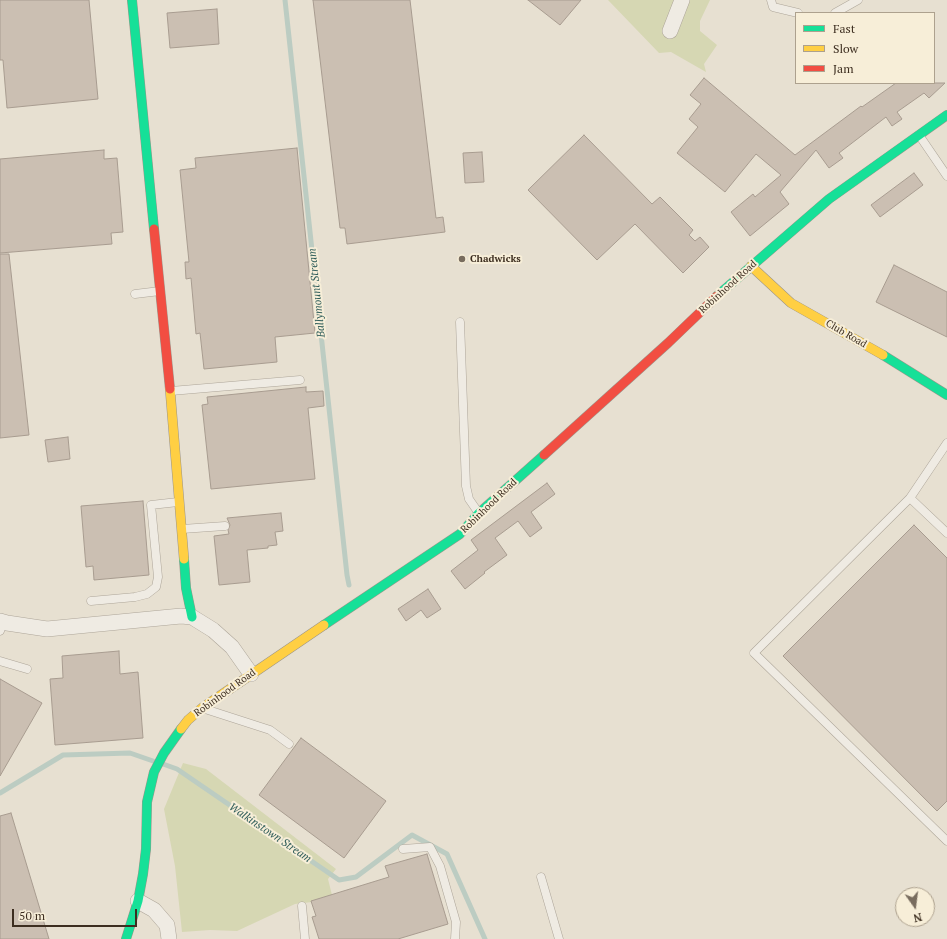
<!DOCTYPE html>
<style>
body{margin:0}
#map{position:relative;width:947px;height:939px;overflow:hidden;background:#e7e0d1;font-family:"PT Serif",serif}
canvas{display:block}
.legend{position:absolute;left:795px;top:12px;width:140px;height:72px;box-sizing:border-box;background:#f7eed8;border:1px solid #ada18e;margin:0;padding:5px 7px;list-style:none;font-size:12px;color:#3d2e20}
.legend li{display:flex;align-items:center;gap:8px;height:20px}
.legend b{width:20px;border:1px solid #ada18e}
.north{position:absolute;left:895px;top:887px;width:40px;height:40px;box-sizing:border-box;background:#f7eed8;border:1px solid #ada18e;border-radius:50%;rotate:166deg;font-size:11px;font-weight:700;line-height:16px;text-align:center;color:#3d2e20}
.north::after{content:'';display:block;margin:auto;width:14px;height:18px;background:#786c5e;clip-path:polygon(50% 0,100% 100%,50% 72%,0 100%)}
.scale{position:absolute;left:12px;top:909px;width:125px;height:18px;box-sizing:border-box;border:2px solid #3d2e20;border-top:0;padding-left:5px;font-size:12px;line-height:14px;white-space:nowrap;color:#3d2e20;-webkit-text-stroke:3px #f7eed8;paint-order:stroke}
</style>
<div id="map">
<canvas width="947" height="939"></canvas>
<ul class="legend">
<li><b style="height:5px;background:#16e098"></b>Fast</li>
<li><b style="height:5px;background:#ffcf43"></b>Slow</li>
<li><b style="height:5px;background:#f24e42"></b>Jam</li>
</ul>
<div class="north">N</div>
<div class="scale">50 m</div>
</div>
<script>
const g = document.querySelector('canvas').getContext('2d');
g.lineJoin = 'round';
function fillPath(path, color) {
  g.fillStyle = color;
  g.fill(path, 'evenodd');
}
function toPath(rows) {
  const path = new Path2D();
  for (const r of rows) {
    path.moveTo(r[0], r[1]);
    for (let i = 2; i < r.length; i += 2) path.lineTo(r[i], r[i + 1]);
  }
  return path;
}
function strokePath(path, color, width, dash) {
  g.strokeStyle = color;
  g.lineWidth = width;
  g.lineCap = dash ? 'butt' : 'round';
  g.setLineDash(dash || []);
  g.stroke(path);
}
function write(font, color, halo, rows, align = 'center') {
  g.font = font + ' "PT Serif",serif';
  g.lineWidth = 4;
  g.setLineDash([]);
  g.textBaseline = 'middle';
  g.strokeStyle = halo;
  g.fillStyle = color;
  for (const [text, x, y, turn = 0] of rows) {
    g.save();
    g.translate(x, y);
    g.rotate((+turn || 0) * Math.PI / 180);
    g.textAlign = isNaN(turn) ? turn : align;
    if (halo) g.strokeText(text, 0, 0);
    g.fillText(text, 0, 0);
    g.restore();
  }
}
const green = toPath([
 [608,0,710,0,700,21,700,31,717,45,704,64,706,72,671,52,659,53],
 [183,763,206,769,336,869,328,879,332,895,312,902,295,904,237,931,210,930,182,932,175,866,164,809]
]);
const stream = toPath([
 [285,0,347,575,349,585],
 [163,764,177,769,339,880,356,877,412,835,447,854,485,939],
 [0,793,63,755,130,753,153,761]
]);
const building = toPath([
 [0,0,89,0,98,99,7,108,3,60,0,60,0,0],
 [313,0,410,0,436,218,443,217,445,232,347,244,345,228,340,228,313,0],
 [528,0,581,0,560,25,528,0],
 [217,9,219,44,170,48,167,13,217,9],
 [704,78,795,155,861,106,862,107,896,83,945,83,929,98,924,93,897,112,902,119,892,126,886,117,839,153,843,158,829,168,816,150,780,192,789,204,750,236,731,212,753,194,755,197,781,175,756,154,725,192,677,153,698,127,689,119,701,104,690,95,704,78],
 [584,135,652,204,660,197,693,230,689,235,695,241,700,237,709,247,683,273,635,224,597,260,528,190,584,135],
 [297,148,315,333,275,337,277,362,204,369,200,333,196,334,191,278,186,279,185,262,189,262,180,170,196,168,195,158,297,148],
 [104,150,104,159,117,158,123,232,111,233,112,244,0,253,0,159,104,150],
 [482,152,484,182,465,183,463,153,482,152],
 [914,173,923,185,880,217,871,205,914,173],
 [0,254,9,254,29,435,0,438,0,254],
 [894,265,947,292,947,337,876,302,894,265],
 [306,387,306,392,323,391,324,406,308,408,315,479,211,489,202,405,208,404,207,397,306,387],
 [68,437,70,459,48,462,45,440,68,437],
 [547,483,555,494,531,512,542,528,530,537,518,521,495,538,507,555,484,572,485,573,465,589,451,571,478,550,471,540,547,483],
 [143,501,149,575,94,580,93,566,86,567,81,506,143,501],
 [281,513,283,531,275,532,277,545,268,546,268,548,247,550,250,582,219,585,214,536,229,534,228,530,230,525,227,518,281,513],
 [914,525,947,558,947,801,937,811,783,656,914,525],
 [428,589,441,609,427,618,421,610,406,621,398,609,428,589],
 [119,651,120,674,138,672,143,738,55,745,50,679,63,678,62,656,119,651],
 [0,679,42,703,0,776,0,679],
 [301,738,386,801,344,858,259,795,301,738],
 [11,813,49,939,0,939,0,816,11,813],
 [427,854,448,924,398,939,319,939,312,917,316,916,311,901,389,877,385,866,427,854]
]);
const lane = toPath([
 [771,0,773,7,798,13],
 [835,13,858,0],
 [919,135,947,176],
 [135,294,160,291],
 [460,322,466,486,469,499,478,512],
 [171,391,300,380],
 [947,443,910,498,754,653,947,841],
 [910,498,947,533],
 [182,529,225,526],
 [91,601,135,597,147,594,156,587,158,577,151,505,178,502],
 [0,631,3,622],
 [0,661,27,669],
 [205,709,270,730,289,744],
 [403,849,430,847,440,866,456,922,455,939],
 [541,877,559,939],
 [302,906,305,939]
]);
const street = toPath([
 [670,31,682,0],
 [0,621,7,623,47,629,181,616,192,617,213,630,232,647,251,674],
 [138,901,154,910,167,925,169,939]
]);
const fast = toPath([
 [132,0,154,229],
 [717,296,829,199,947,115],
 [883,355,947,395],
 [184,559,186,588,192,617],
 [324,625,460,534,479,513,544,455],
 [126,939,138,901,143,874,146,849,147,802,154,772,164,753,181,729]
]);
const slow = toPath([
 [751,266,791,303,883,355],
 [170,389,184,559],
 [181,729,188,720,202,708,324,625]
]);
const jam = toPath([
 [154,229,170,389],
 [544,455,668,343,717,296]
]);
const markers = [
 [462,259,4,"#786c5e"]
];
const poiNames = [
 ["Chadwicks",470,259]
];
const streetNames = [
 ["Robinhood Road",728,287,-42],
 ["Club Road",846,334,30],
 ["Robinhood Road",489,506,-44],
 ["Robinhood Road",225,693,-36]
];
const waterNames = [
 ["Ballymount Stream",317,293,-96],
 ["Walkinstown Stream",270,833,34]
];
fillPath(green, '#d6d7b3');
strokePath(stream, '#bcccc2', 5);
fillPath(building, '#cbbfb2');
strokePath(building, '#a89c90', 1);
strokePath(lane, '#ada599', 9);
strokePath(street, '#ada599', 16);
strokePath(fast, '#9c958a', 10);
strokePath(slow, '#9c958a', 10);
strokePath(jam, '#9c958a', 10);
strokePath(lane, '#efebe3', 8);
strokePath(street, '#efebe3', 15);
strokePath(fast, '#16e098', 9);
strokePath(slow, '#ffcf43', 9);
strokePath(jam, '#f24e42', 9);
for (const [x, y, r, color] of markers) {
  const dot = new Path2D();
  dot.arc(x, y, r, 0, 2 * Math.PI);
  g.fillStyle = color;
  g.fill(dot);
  strokePath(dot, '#f7eed8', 1.5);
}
write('bold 10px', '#3d2e20', '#f7eed8', poiNames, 'left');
write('10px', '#3d2e20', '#f7eed8', streetNames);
write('italic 11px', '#2f5d5a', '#f7eed8', waterNames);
</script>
